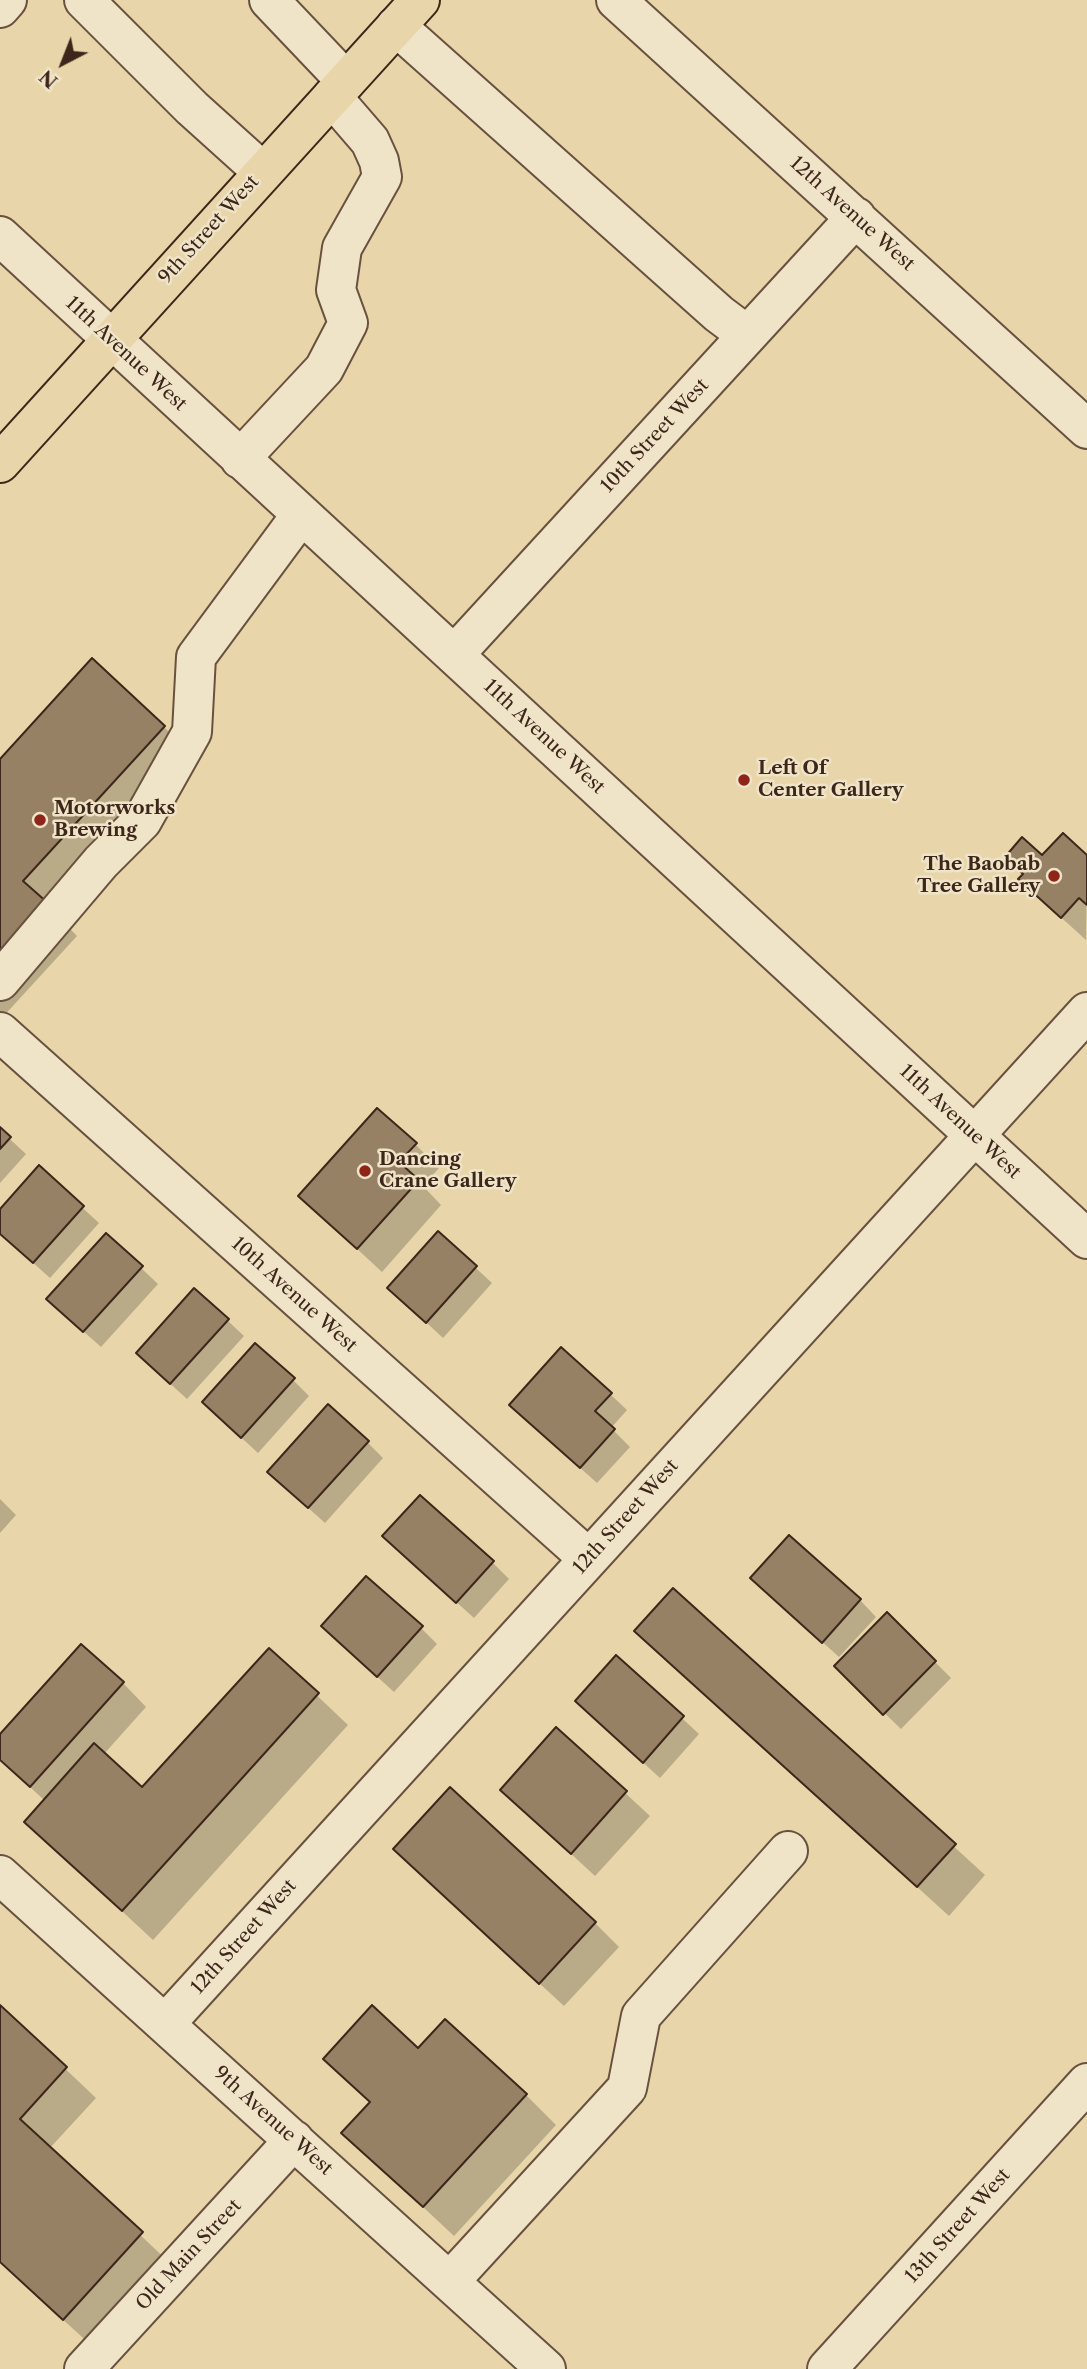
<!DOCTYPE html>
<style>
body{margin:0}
#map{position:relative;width:1087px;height:2369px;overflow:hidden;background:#e8d5aa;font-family:"Libre Caslon Text",serif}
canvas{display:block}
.north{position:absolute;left:28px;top:28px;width:70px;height:70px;-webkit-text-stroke:5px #f0e4c8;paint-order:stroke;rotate:222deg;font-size:19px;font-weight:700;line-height:28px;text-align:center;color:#3d271b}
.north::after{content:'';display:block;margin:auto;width:24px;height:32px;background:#3d271b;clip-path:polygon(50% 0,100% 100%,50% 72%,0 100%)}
</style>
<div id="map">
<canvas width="1087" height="2369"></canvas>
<div class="north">N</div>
</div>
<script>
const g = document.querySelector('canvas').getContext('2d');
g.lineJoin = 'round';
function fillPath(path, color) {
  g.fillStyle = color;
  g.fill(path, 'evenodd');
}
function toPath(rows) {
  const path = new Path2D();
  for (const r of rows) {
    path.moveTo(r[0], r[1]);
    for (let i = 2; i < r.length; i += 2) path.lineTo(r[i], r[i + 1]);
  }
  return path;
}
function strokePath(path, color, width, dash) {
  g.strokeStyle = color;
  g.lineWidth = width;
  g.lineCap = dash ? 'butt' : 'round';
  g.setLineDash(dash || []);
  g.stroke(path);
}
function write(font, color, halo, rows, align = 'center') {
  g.font = font + ' "Libre Caslon Text",serif';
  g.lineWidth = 5;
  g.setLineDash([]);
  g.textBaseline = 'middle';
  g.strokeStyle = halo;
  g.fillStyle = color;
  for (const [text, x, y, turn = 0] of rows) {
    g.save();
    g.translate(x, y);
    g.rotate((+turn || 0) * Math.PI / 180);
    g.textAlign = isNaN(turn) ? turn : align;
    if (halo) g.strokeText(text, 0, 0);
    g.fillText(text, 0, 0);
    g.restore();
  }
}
const shadow = toPath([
 [164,727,194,757,53,911,77,936,0,1020,0,761],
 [1042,857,1087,857,1086,940,1044,902],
 [0,1130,26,1154,0,1183],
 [415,1144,439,1168,423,1186,441,1205,382,1272,300,1196],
 [39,1168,99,1223,50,1278,0,1233,0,1211],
 [438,1233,492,1283,443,1338,389,1288],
 [106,1235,158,1284,101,1347,65,1315],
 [227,1320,244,1336,187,1399,154,1369],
 [293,1380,309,1396,258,1453,220,1418],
 [610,1394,627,1410,611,1428,630,1447,597,1483,528,1421],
 [367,1442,383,1458,325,1523,286,1488],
 [0,1499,16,1515,0,1533],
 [401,1552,493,1563,509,1579,474,1618],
 [673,1590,985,1875,949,1916,636,1631],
 [769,1594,860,1600,876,1617,839,1657],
 [887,1614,951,1678,901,1729,836,1666],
 [421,1628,437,1644,394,1692,339,1642],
 [269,1650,348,1725,153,1940,26,1822,45,1801,0,1759,0,1737,123,1683,146,1707,104,1754,142,1790],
 [617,1658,699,1734,660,1778,593,1717],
 [556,1729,650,1816,595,1876,502,1790],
 [419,1872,595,1923,619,1947,564,2006],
 [0,2007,96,2098,49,2149,171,2264,94,2348,0,2262],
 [418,2051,526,2095,556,2125,454,2236,344,2133]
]);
const building = toPath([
 [92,658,165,726,23,881,49,904,0,957,0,759,92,658],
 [1063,833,1087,855,1087,905,1079,898,1061,918,1018,879,1023,874,1005,857,1022,837,1042,855,1063,833],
 [377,1108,417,1143,399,1162,419,1180,357,1249,298,1196,377,1108],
 [0,1127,11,1137,0,1149,0,1127],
 [39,1165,84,1206,33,1263,0,1234,0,1209,39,1165],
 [438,1231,477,1266,426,1323,387,1288,438,1231],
 [106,1233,143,1266,83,1332,46,1299,106,1233],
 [194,1288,229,1319,170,1384,136,1353,194,1288],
 [255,1343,295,1378,241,1438,202,1402,255,1343],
 [561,1347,612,1393,595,1411,615,1429,580,1468,509,1405,561,1347],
 [328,1404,369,1441,308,1508,267,1472,328,1404],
 [420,1495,494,1561,456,1603,382,1536,420,1495],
 [789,1535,861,1599,822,1643,750,1578,789,1535],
 [366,1576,423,1626,377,1677,321,1626,366,1576],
 [673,1588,956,1844,917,1887,634,1631,673,1588],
 [887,1612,936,1661,883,1715,834,1666,887,1612],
 [81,1644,124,1682,30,1787,0,1760,0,1734,81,1644],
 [269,1648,319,1693,122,1911,24,1822,94,1743,142,1787,269,1648],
 [616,1655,684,1716,643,1763,575,1701,616,1655],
 [556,1727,627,1791,571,1854,500,1790,556,1727],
 [450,1787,596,1922,539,1984,393,1849,450,1787],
 [0,2005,67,2067,20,2119,143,2232,63,2320,0,2262,0,2005],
 [372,2005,418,2048,445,2019,527,2094,423,2207,341,2133,370,2102,323,2059,372,2005]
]);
const minor = toPath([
 [84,0,192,108,263,172],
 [269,0,346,81],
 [616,0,1087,429],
 [0,8,7,0],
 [396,26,719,314,747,335],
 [0,236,1087,1239],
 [240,459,324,369,348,323,336,290,342,248,382,177,379,161,370,141,332,97],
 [454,655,856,217],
 [0,981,101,862,142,821,192,732,196,657,301,515],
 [0,1032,588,1558],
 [0,1875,546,2369],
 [165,2024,1087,1012],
 [450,2281,627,2088,641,2016,788,1851],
 [84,2369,294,2140],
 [827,2369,1087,2083]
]);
const major = toPath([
 [0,463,420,0]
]);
const markers = [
 [744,780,7,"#8f2418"],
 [40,820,7,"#8f2418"],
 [1054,876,7,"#8f2418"],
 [365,1171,7,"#8f2418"]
];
const streetNames = [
 ["12th Avenue West",852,214,42],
 ["9th Street West",209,230,-48],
 ["11th Avenue West",126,354,43],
 ["10th Street West",655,436,-47],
 ["11th Avenue West",544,737,43],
 ["11th Avenue West",960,1122,43],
 ["10th Avenue West",294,1295,42],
 ["12th Street West",626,1517,-48],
 ["12th Street West",244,1937,-48],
 ["9th Avenue West",273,2121,42],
 ["13th Street West",958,2226,-48],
 ["Old Main Street",189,2255,-47]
];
const poiNames = [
 ["Left Of",758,769],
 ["Center Gallery",758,791],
 ["Motorworks",54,809],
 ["Brewing",54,831],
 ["The Baobab",1040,865,"right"],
 ["Tree Gallery",1040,887,"right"],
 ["Dancing",379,1160],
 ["Crane Gallery",379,1182]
];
fillPath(shadow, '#0003');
fillPath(building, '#968165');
strokePath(building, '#3d271b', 2);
strokePath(minor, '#68523f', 42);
strokePath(major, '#3d271b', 42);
strokePath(minor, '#f0e4c8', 38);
strokePath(major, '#e8d5aa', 38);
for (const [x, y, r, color] of markers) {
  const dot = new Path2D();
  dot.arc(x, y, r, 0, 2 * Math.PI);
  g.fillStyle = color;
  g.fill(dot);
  strokePath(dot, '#f0e4c8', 2.5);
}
write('19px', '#3d271b', '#f0e4c8', streetNames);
write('bold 19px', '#3d271b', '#f0e4c8', poiNames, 'left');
</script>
